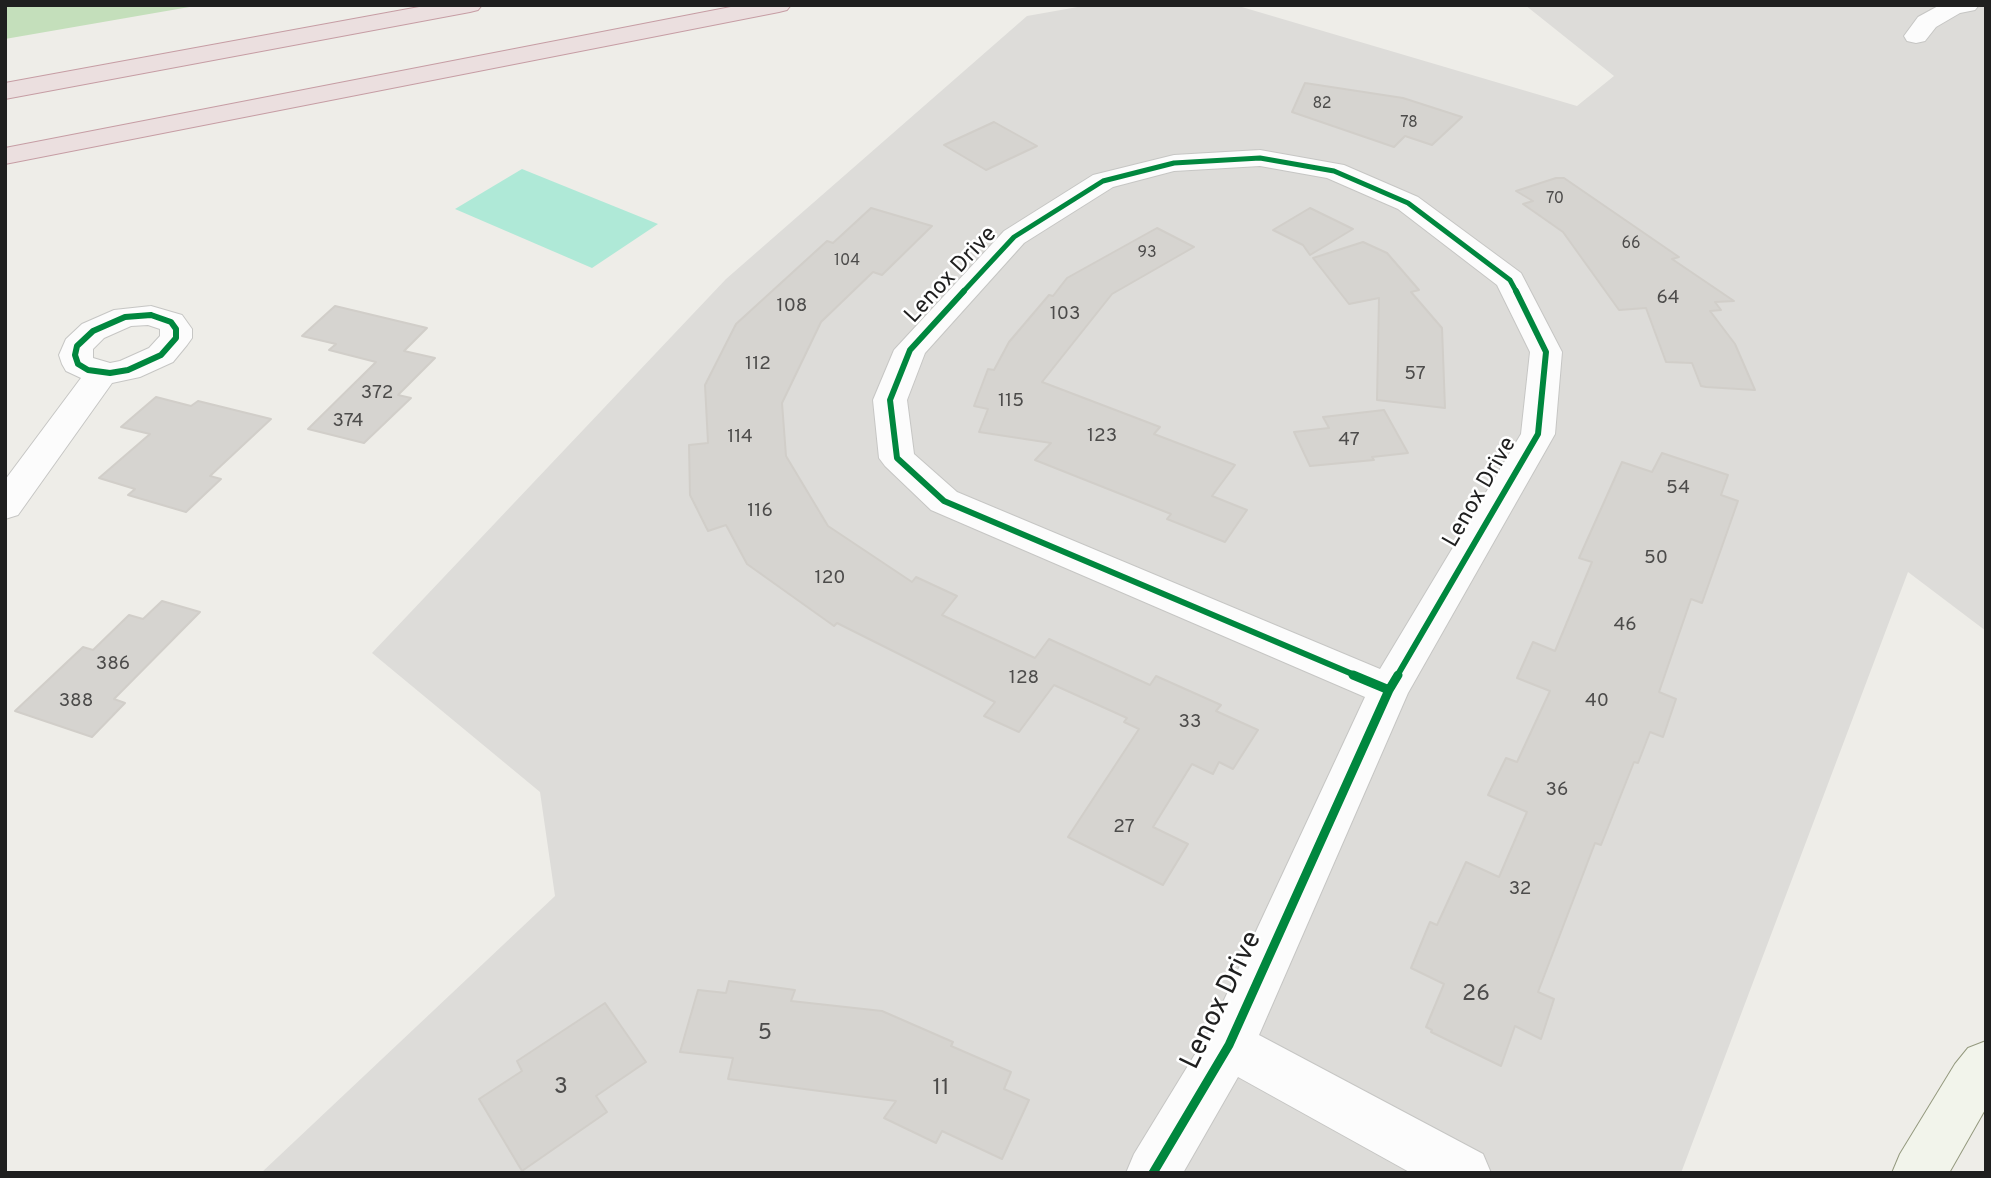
<!DOCTYPE html>
<style>
body{margin:0}
#map{position:relative;width:1991px;height:1178px;overflow:hidden;background:#eeede8;font-family:Overpass,sans-serif}
canvas{display:block}
.frame{position:absolute;inset:0;border:7px solid #1f1f1f;pointer-events:none}
</style>
<div id="map">
<canvas width="1991" height="1178"></canvas>
<div class="frame"></div>
</div>
<script>
const g = document.querySelector('canvas').getContext('2d');
g.lineJoin = 'round';
function fillPath(path, color) {
  g.fillStyle = color;
  g.fill(path, 'evenodd');
}
function toPath(rows) {
  const path = new Path2D();
  for (const r of rows) {
    path.moveTo(r[0], r[1]);
    for (let i = 2; i < r.length; i += 2) path.lineTo(r[i], r[i + 1]);
  }
  return path;
}
function strokePath(path, color, width, dash) {
  g.strokeStyle = color;
  g.lineWidth = width;
  g.lineCap = dash ? 'butt' : 'round';
  g.setLineDash(dash || []);
  g.stroke(path);
}
function write(font, color, halo, rows, align = 'center') {
  g.font = font + ' Overpass,sans-serif';
  g.lineWidth = 5;
  g.setLineDash([]);
  g.textBaseline = 'middle';
  g.strokeStyle = halo;
  g.fillStyle = color;
  for (const [text, x, y, turn = 0] of rows) {
    g.save();
    g.translate(x, y);
    g.rotate((+turn || 0) * Math.PI / 180);
    g.textAlign = isNaN(turn) ? turn : align;
    if (halo) g.strokeText(text, 0, 0);
    g.fillText(text, 0, 0);
    g.restore();
  }
}
const residential = toPath([
 [1089,5,1235,5,1577,106,1614,76,1525,5,1986,5,1986,631,1908,572,1681,1173,261,1173,555,896,540,792,372,653,726,279,1027,16]
]);
const forest = toPath([
 [5,5,201,5,5,39]
]);
const pitch = toPath([
 [522,169,658,224,592,268,455,209]
]);
const building = toPath([
 [1305,83,1403,98,1462,117,1432,145,1405,136,1394,147,1292,112,1305,83],
 [994,122,1037,146,986,170,944,145,994,122],
 [1556,178,1564,178,1679,257,1672,259,1734,301,1715,302,1721,310,1710,311,1735,344,1755,390,1706,387,1701,386,1692,363,1666,362,1646,308,1619,310,1563,232,1523,204,1533,201,1516,191,1556,178],
 [871,208,932,226,882,275,873,272,821,322,782,403,786,456,828,526,912,582,916,577,957,596,942,615,1035,658,1049,639,1150,685,1156,676,1221,705,1216,711,1258,730,1233,769,1219,762,1213,774,1192,764,1153,827,1188,844,1163,885,1068,837,1139,729,1124,722,1127,718,1054,685,1019,732,984,716,995,702,837,623,834,626,747,564,726,525,708,531,690,495,689,445,708,443,705,385,736,324,827,241,833,243,871,208],
 [1310,208,1353,229,1310,255,1303,245,1273,230,1310,208],
 [1157,228,1194,247,1112,294,1042,382,1160,427,1154,434,1235,465,1212,496,1247,510,1225,542,1167,519,1171,514,1035,460,1051,443,979,432,988,409,974,406,988,369,994,370,1009,342,1049,295,1053,296,1067,278,1157,228],
 [1363,242,1387,253,1419,290,1411,292,1442,328,1445,408,1377,400,1379,298,1349,304,1313,258,1363,242],
 [335,306,427,328,404,351,435,358,398,395,411,398,364,443,308,429,376,362,329,350,336,344,302,336,335,306],
 [156,397,191,406,198,401,271,419,210,476,221,479,186,512,128,495,135,489,99,478,150,434,121,427,156,397],
 [1384,410,1408,453,1372,457,1374,460,1310,466,1294,432,1329,428,1323,417,1384,410],
 [1662,453,1728,475,1721,495,1738,501,1702,603,1691,599,1659,692,1676,699,1663,737,1650,732,1638,763,1634,762,1601,845,1595,843,1538,992,1554,999,1541,1039,1515,1026,1501,1066,1431,1032,1432,1030,1426,1027,1444,984,1411,968,1430,922,1437,925,1466,862,1499,877,1527,812,1488,795,1506,758,1517,762,1550,691,1517,678,1533,642,1555,651,1592,562,1579,558,1622,462,1652,472,1662,453],
 [162,601,200,612,114,699,125,703,92,737,15,711,83,647,93,650,129,615,143,619,162,601],
 [729,981,795,990,791,1001,882,1011,953,1042,951,1046,1011,1072,1004,1089,1029,1100,1002,1159,942,1131,936,1143,884,1118,896,1101,728,1079,733,1058,680,1052,698,990,726,993,729,981],
 [605,1003,646,1062,596,1096,607,1112,522,1171,479,1099,522,1071,517,1061,605,1003]
]);
const street = toPath([
 [1940,5,1979,5,1975,10,1960,13,1936,27,1925,41,1916,43,1907,41,1904,36,1918,17,1940,5],
 [1260,150,1344,165,1418,197,1521,273,1562,352,1555,434,1408,693,1259,1035,1483,1154,1491,1173,1411,1173,1238,1077,1183,1173,1126,1173,1134,1154,1211,1028,1365,697,931,510,885,466,879,458,873,400,894,350,1004,231,1093,175,1174,155,1260,150],
 [1260,166,1327,178,1398,209,1497,285,1530,352,1521,434,1380,669,957,492,914,454,907,400,925,353,1024,243,1113,187,1174,171,1260,166],
 [151,306,182,315,192,329,192,338,187,345,173,362,140,377,112,383,18,515,5,519,5,480,81,378,66,371,62,364,59,355,66,339,82,324,114,310,151,306],
 [148,325,160,329,160,336,149,348,120,361,110,363,93,358,93,349,104,338,131,326,148,325]
]);
const secondary = toPath([
 [1986,1041,1986,1108,1949,1173,1892,1173,1900,1154,1955,1064,1968,1048,1986,1041]
]);
const highway = toPath([
 [430,5,482,5,478,10,470,12,5,99,5,83,430,5],
 [741,5,791,5,787,10,779,12,5,164,5,148,741,5]
]);
const cyclewayFar2 = toPath([
 [962,293,1014,237,1103,181,1174,163,1260,158,1334,171,1408,203,1510,280,1517,293]
]);
const cyclewayFar1 = toPath([
 [964,291,910,350,890,400,897,458,944,501,1357,676],
 [151,315,171,322,176,329,176,338,161,355,128,370,110,373,88,370,78,364,75,355,77,346,93,331,125,317,151,315],
 [1397,676,1538,434,1546,352,1516,291]
]);
const cycleway = toPath([
 [1353,675,1389,690],
 [1389,690,1398,675],
 [1153,1173,1229,1045,1389,690]
]);
const farNumbernames = [
 ["82",1322,105],
 ["78",1409,124],
 ["70",1555,200],
 ["66",1631,245],
 ["93",1147,254],
 ["104",847,262]
];
const numberNames = [
 ["64",1668,299],
 ["108",792,307],
 ["103",1065,315],
 ["112",758,365],
 ["57",1415,375],
 ["372",377,394],
 ["115",1011,402],
 ["374",348,422],
 ["123",1102,437],
 ["114",740,438],
 ["47",1349,441],
 ["54",1678,489],
 ["116",760,512],
 ["50",1656,559],
 ["120",830,579],
 ["46",1625,626],
 ["386",113,665],
 ["128",1024,679],
 ["388",76,702],
 ["40",1597,702],
 ["33",1190,723],
 ["36",1557,791],
 ["27",1124,828],
 ["32",1520,890]
];
const streetNames = [
 ["Lenox Drive",952,276,-47],
 ["Lenox Drive",1481,493,-60]
];
const nearNumbernames = [
 ["26",1476,995],
 ["5",765,1034],
 ["3",561,1088],
 ["11",941,1089]
];
const nearStreetnames = [
 ["Lenox Drive",1223,1001,-64]
];
fillPath(residential, '#dddcd9');
fillPath(forest, '#c4dfbb');
fillPath(pitch, '#afe9d7');
fillPath(building, '#d6d4d0');
strokePath(building, '#d1cec9', 2);
strokePath(street, '#c6c6c4', 2);
strokePath(secondary, '#94997e', 2);
strokePath(highway, '#c69da4', 2);
fillPath(street, '#fcfcfc');
fillPath(secondary, '#f2f4eb');
fillPath(highway, '#ebdfdf');
strokePath(cyclewayFar2, '#00873e', 5);
strokePath(cyclewayFar1, '#00873e', 6);
strokePath(cycleway, '#00873e', 9);
write('16px', '#4d4c4b', null, farNumbernames);
write('19px', '#4d4c4b', null, numberNames);
write('23px', '#1f1f1f', '#fff', streetNames);
write('23px', '#4d4c4b', null, nearNumbernames);
write('28px', '#1f1f1f', '#fff', nearStreetnames);
</script>
